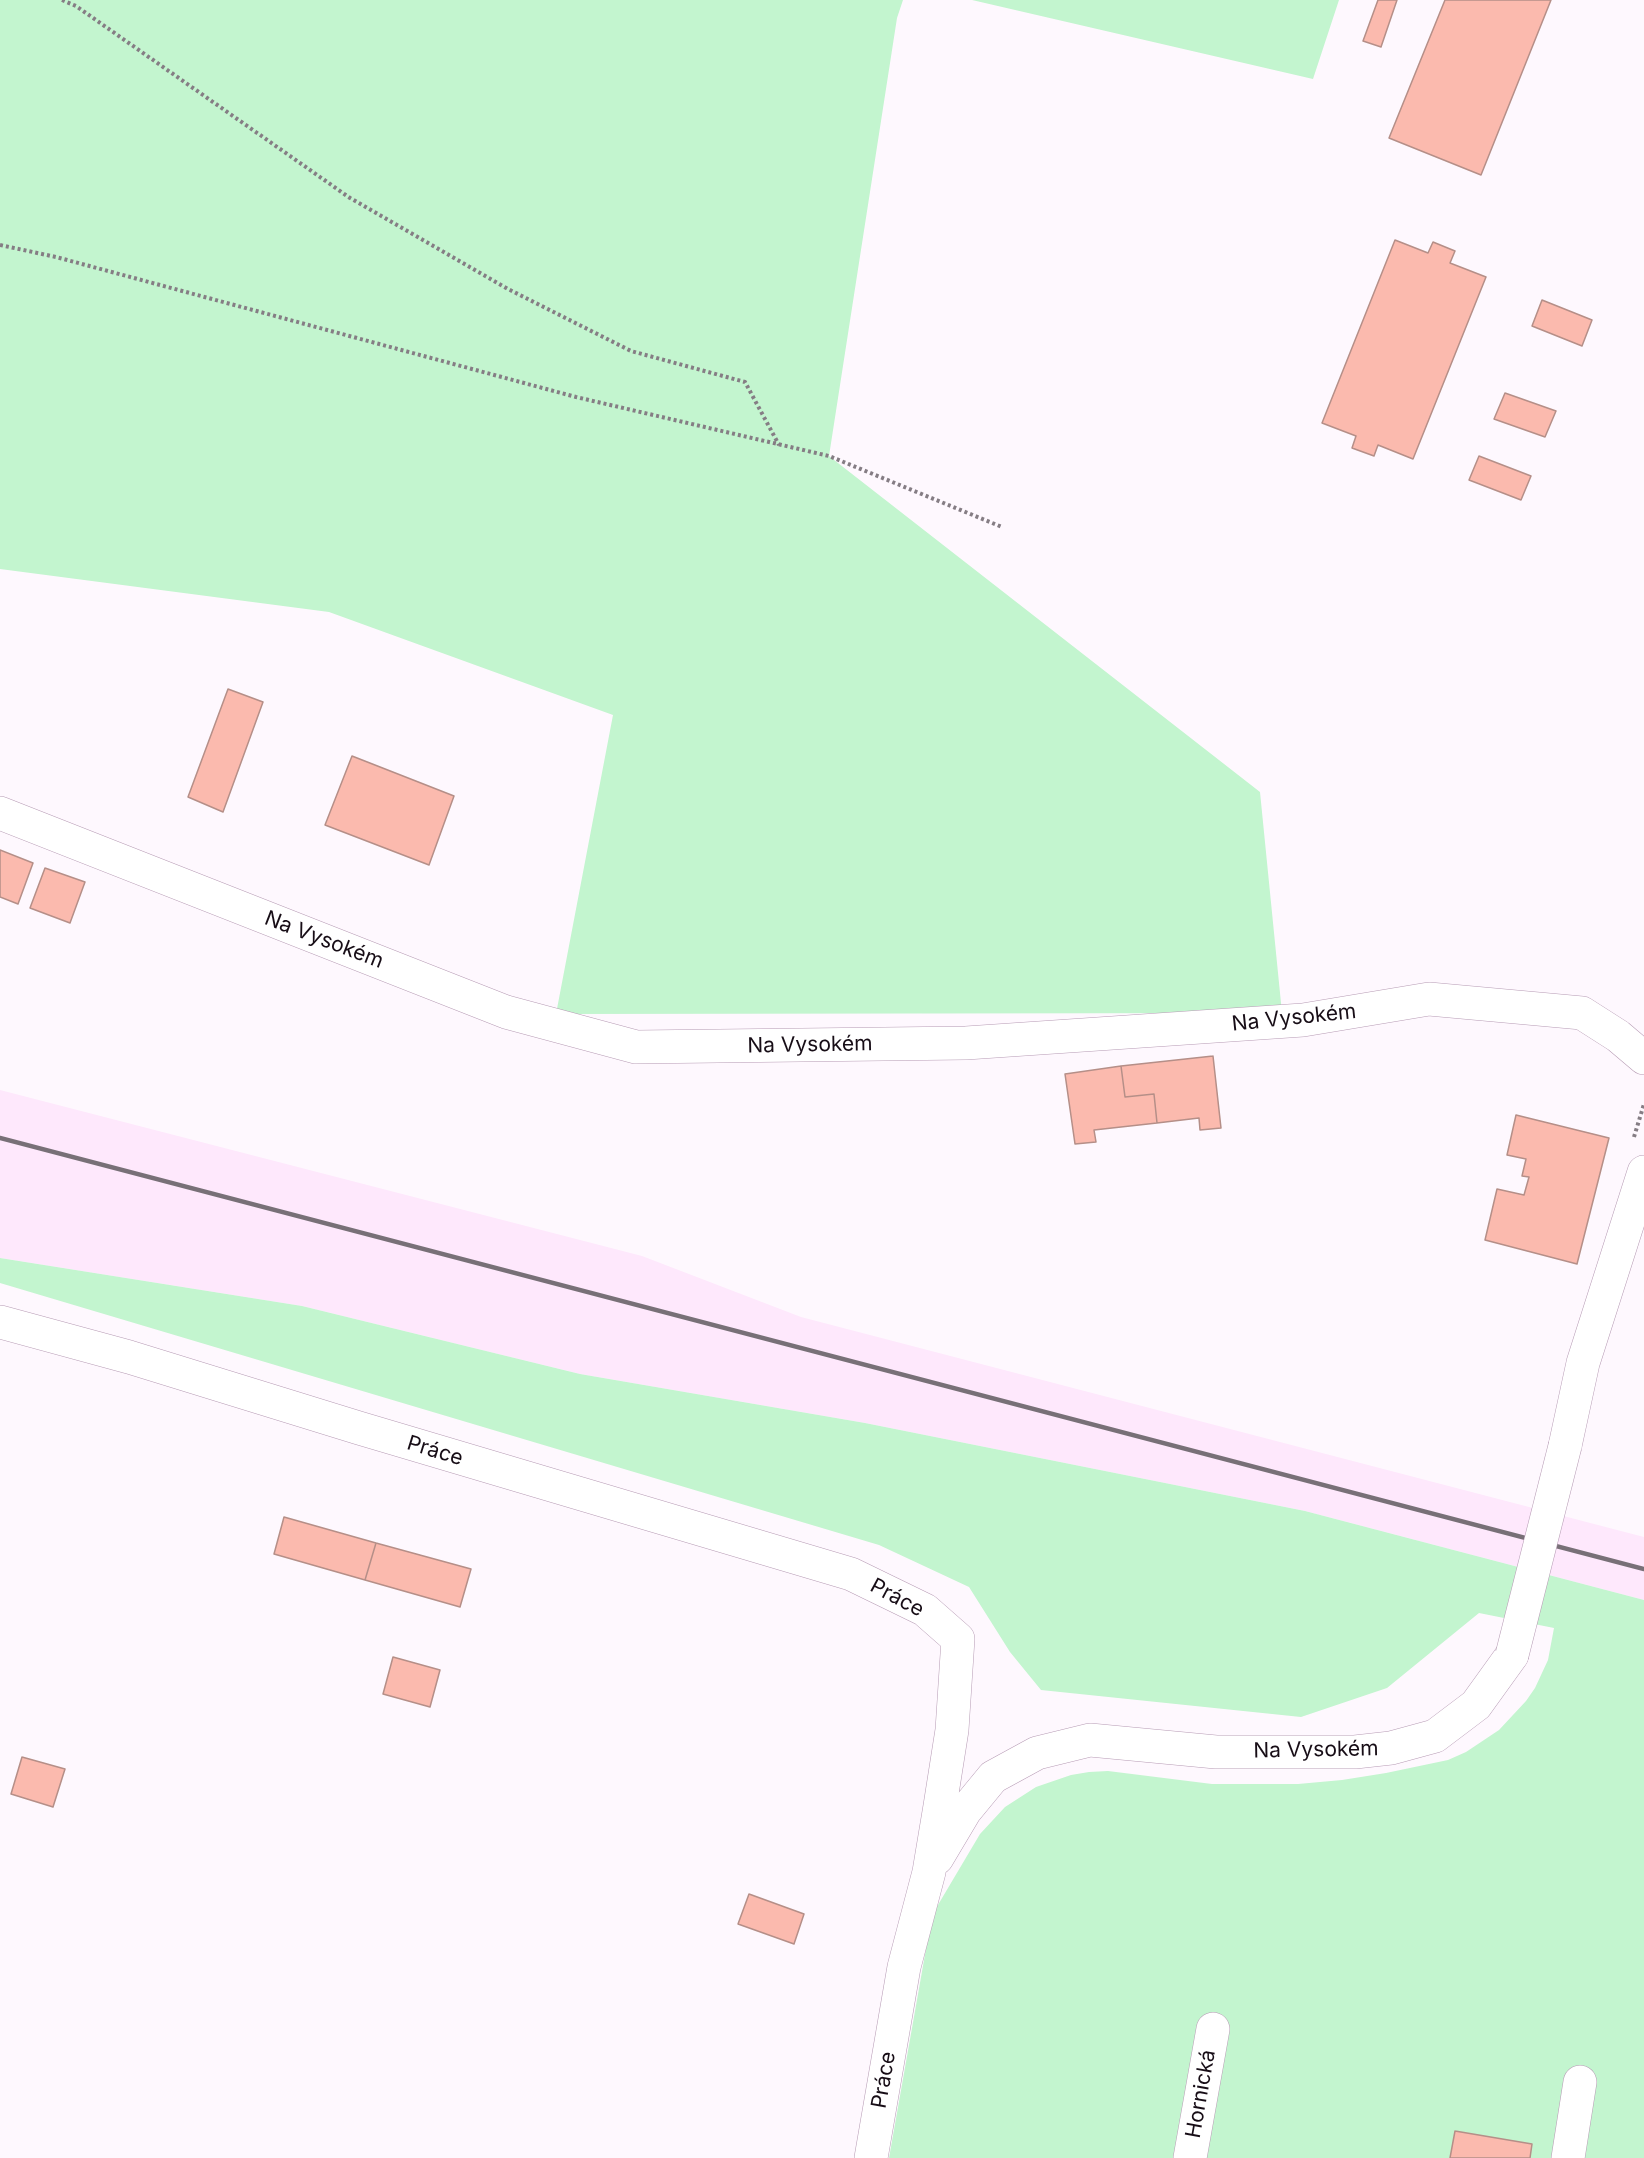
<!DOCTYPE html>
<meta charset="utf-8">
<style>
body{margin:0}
canvas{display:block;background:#fef8fe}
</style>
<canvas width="1644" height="2158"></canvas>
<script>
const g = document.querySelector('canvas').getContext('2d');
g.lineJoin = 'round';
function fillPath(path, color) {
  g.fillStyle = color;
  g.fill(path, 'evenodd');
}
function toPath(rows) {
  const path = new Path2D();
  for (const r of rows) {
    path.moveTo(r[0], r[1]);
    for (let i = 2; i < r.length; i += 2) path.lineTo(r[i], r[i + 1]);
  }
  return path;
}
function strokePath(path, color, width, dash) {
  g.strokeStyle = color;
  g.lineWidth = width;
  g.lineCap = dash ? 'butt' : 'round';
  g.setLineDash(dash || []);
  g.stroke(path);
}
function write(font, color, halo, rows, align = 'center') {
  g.font = font + ' Inter,sans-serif';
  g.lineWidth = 4.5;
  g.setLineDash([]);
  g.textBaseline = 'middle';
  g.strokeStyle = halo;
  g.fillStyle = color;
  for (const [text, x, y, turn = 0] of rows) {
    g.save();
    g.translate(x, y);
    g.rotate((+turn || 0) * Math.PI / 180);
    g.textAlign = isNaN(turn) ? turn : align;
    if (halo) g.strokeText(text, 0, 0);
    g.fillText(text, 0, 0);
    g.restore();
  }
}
const built = toPath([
 [0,1090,642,1256,801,1317,1644,1537,1644,1600,1305,1511,865,1423,580,1374,302,1306,0,1258]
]);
const green = toPath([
 [0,0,903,0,897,18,829,456,1260,792,1282,1013,556,1014,613,715,329,612,0,569],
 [972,0,1339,0,1313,79],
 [0,1258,302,1306,580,1374,865,1423,1305,1511,1644,1600,1644,2158,889,2158,932,1915,980,1834,1005,1807,1036,1787,1071,1775,1089,1772,1108,1771,1212,1784,1298,1784,1342,1780,1386,1773,1448,1760,1466,1752,1499,1730,1526,1701,1535,1688,1548,1660,1554,1628,1479,1613,1387,1688,1301,1717,1041,1690,1010,1652,969,1587,879,1545,0,1283]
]);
const building = toPath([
 [1378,0,1397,0,1381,47,1363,41,1378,0],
 [1445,0,1551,0,1481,175,1389,138,1445,0],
 [1395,240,1428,253,1433,242,1455,251,1450,263,1486,277,1413,459,1378,445,1374,456,1352,448,1356,436,1322,423,1395,240],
 [1542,300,1592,320,1582,346,1532,326,1542,300],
 [1505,393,1556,411,1545,437,1494,419,1505,393],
 [1479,456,1531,476,1521,500,1469,480,1479,456],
 [228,689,263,702,223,812,188,797,228,689],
 [352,756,454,796,429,865,325,825,352,756],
 [0,850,33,863,18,904,0,897,0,850],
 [45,868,85,882,70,923,30,908,45,868],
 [1213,1056,1221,1128,1200,1130,1199,1118,1157,1123,1154,1094,1125,1097,1121,1066,1213,1056],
 [1121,1066,1125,1097,1154,1094,1157,1123,1094,1130,1096,1142,1075,1144,1065,1074,1121,1066],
 [1516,1115,1609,1138,1577,1264,1485,1240,1497,1189,1524,1195,1529,1177,1522,1176,1526,1159,1507,1155,1516,1115],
 [284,1517,376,1543,365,1580,274,1554,284,1517],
 [376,1543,471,1569,460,1607,365,1580,376,1543],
 [393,1657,440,1670,430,1707,383,1694,393,1657],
 [22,1757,65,1769,53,1807,11,1794,22,1757],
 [749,1894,804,1914,794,1944,738,1924,749,1894],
 [1455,2131,1532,2144,1530,2158,1450,2158,1455,2131]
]);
const path = toPath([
 [62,0,76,6,350,198,508,289,631,351,745,382,779,445],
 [0,245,56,257,576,397,829,456,1002,527],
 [1634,1137,1644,1104]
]);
const minor = toPath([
 [0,813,506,1012,636,1047,966,1043,1303,1020,1429,999,1582,1013,1618,1036,1644,1058],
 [0,1322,129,1357,359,1428,851,1574,925,1610,958,1639,952,1730,940,1806,929,1872,904,1967,871,2158],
 [1565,1446,1583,1363,1644,1172],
 [937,1858,965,1811,993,1777,1037,1753,1090,1740,1216,1752,1355,1752,1391,1748,1435,1736,1476,1705,1512,1655],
 [1190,2158,1213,2029],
 [1568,2158,1580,2082]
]);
const rail = toPath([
 [0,1138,1644,1569]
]);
const minorBridge = toPath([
 [1512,1655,1565,1446]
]);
const streetNames = [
 ["Na Vysokém",324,940,21],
 ["Na Vysokém",1294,1018,-6],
 ["Na Vysokém",810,1045,-1],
 ["Práce",435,1451,17],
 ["Práce",897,1598,28],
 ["Na Vysokém",1316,1750,-1],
 ["Práce",884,2080,-80],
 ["Hornická",1201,2094,-80]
];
fillPath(built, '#fee8fc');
fillPath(green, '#c3f5cf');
fillPath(building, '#fbbaae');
strokePath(building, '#b58f88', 1.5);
strokePath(minor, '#b79cb5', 34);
strokePath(path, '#857d84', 4, [3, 3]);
strokePath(minor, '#fff', 33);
strokePath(rail, '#787077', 4.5);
strokePath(minorBridge, '#b79cb5', 34, []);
strokePath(minorBridge, '#fff', 33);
write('21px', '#170d16', '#fff', streetNames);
</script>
